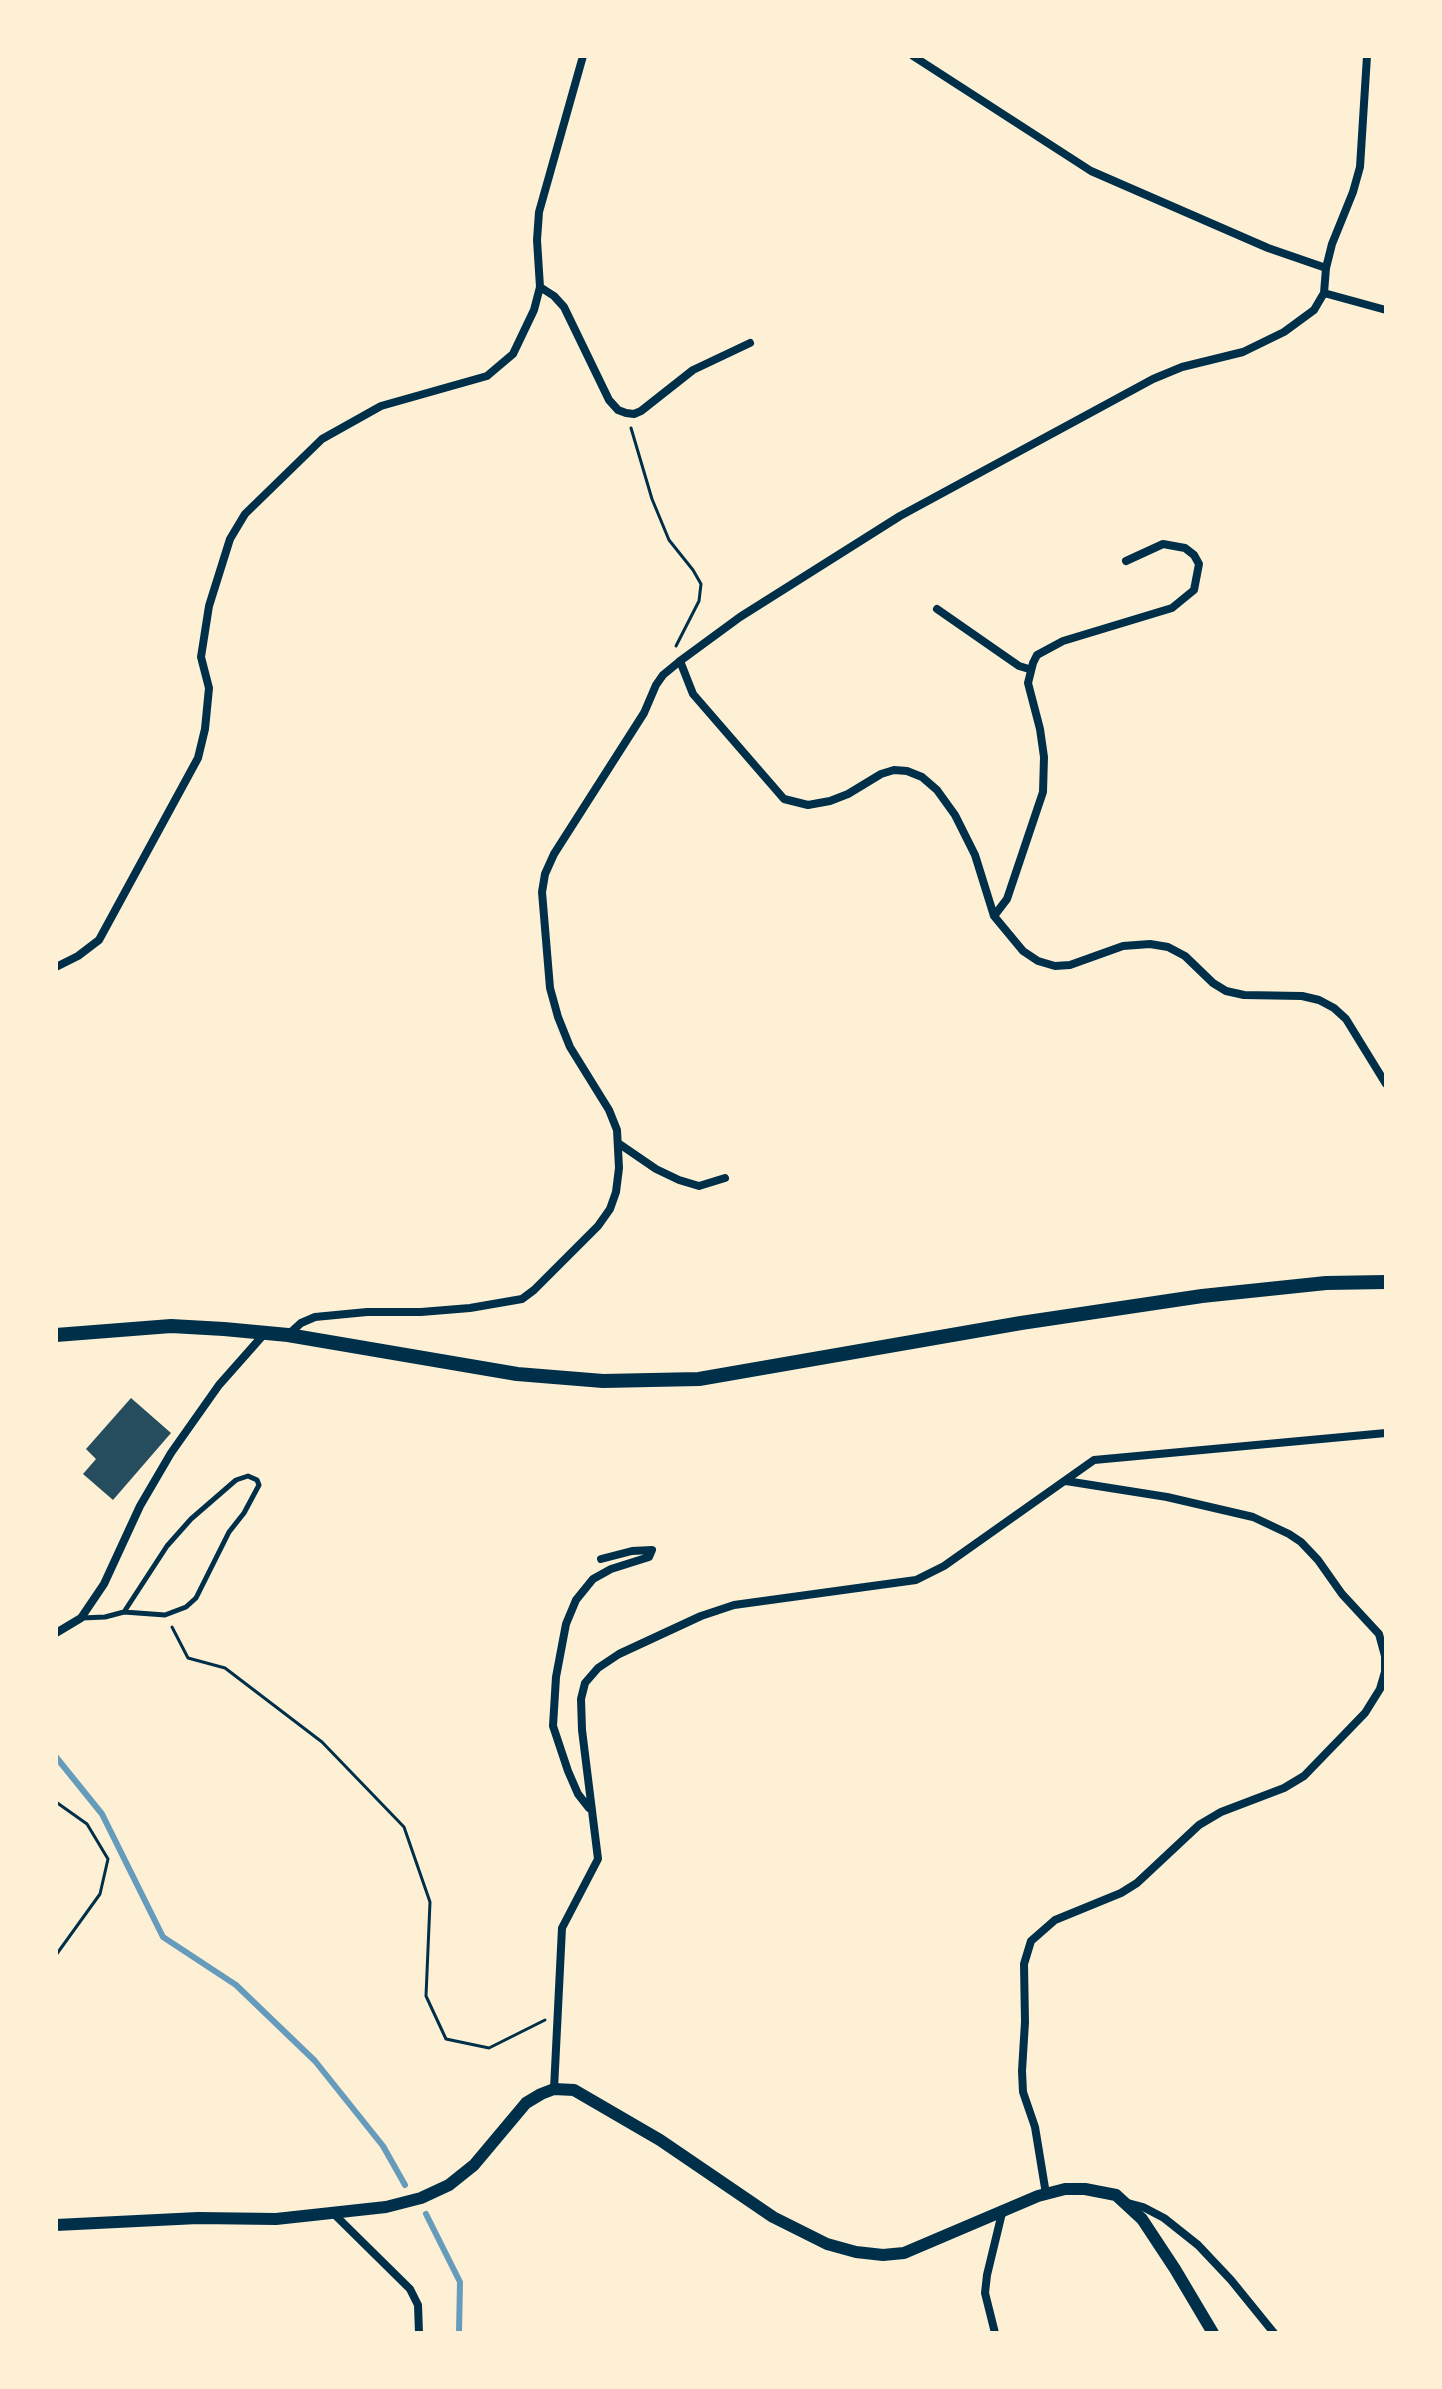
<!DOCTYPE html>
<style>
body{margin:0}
#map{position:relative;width:1442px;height:2389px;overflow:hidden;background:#fdf0d5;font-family:Commissioner,sans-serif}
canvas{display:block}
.frame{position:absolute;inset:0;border:58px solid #fdf0d5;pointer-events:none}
</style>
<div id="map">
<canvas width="1442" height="2389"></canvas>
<div class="frame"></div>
</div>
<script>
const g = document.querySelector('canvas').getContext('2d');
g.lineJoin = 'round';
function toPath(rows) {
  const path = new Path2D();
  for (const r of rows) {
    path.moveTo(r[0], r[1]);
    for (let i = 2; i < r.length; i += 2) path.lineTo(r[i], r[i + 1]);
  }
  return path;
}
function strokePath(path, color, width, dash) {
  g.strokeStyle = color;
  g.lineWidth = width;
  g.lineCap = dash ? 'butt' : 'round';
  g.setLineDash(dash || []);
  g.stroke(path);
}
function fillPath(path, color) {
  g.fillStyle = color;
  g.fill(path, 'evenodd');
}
const stream = toPath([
 [56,1757,102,1814,163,1937,236,1985,315,2061,383,2146,405,2185],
 [426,2214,460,2282,459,2333]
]);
const building = toPath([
 [131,1398,171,1433,113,1500,83,1474,96,1459,86,1449]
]);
const path = toPath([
 [631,428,652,499,669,540,693,570,701,584,699,601,676,646],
 [172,1627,188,1658,225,1668,322,1742,404,1827,430,1902,426,1996,446,2039,489,2048,545,2020],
 [56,1802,87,1824,108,1859,100,1894,56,1955]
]);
const service = toPath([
 [82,1618,105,1617,124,1612,165,1615,186,1607,196,1598,229,1532,244,1513,259,1485,257,1480,248,1476,236,1480,191,1519,167,1546,124,1612]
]);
const minor = toPath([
 [913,56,1091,171,1268,248,1326,268],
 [540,287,554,296,564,307,609,400,618,410,626,413,634,414,641,411,693,370,750,343],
 [1324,293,1386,310],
 [937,609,1019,666,1029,669],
 [680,661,693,694,784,799,808,805,830,801,848,794,881,774,894,770,907,771,922,777,937,790,955,815,975,855,994,916,1023,951,1038,961,1055,966,1070,965,1123,946,1150,944,1168,947,1185,956,1213,983,1226,991,1244,995,1302,996,1319,1000,1334,1008,1346,1019,1386,1084],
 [994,916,1007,899,1043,792,1044,757,1040,729,1028,683,1033,663,1037,655,1063,641,1172,608,1194,590,1199,564,1194,555,1185,548,1163,544,1126,561],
 [56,967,78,956,99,940,198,758,205,729,209,688,201,657,209,606,230,539,245,514,322,439,381,406,487,376,513,354,534,310,540,287,537,240,539,212,583,56],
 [618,1143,656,1169,679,1180,699,1186,725,1178],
 [289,1334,301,1323,315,1317,367,1312,421,1312,470,1308,522,1299,534,1290,598,1226,610,1209,616,1192,619,1168,617,1130,609,1110,570,1047,558,1017,550,988,542,892,545,874,554,854,644,713,656,685,663,675,680,661,740,617,900,516,1153,379,1182,367,1243,352,1284,332,1314,310,1324,293,1326,268,1332,244,1353,192,1360,167,1367,56],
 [56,1633,81,1618,104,1584,140,1506,171,1453,219,1385,265,1333],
 [589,1808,578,1794,568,1771,553,1726,556,1677,566,1624,576,1600,593,1579,611,1569,649,1557,652,1550,632,1551,601,1559],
 [554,2089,562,1928,598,1859,582,1730,581,1699,585,1683,598,1668,619,1654,701,1616,734,1605,916,1580,944,1566,1094,1460,1386,1433],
 [1046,2194,1035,2127,1023,2092,1022,2071,1025,2022,1024,1964,1031,1941,1055,1920,1121,1893,1137,1883,1199,1825,1221,1812,1284,1788,1304,1776,1365,1713,1380,1689,1385,1672,1385,1656,1379,1634,1342,1594,1318,1560,1301,1542,1289,1534,1253,1517,1167,1497,1066,1481],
 [1128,2203,1143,2207,1164,2218,1198,2245,1231,2280,1274,2333],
 [334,2214,410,2289,418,2305,419,2333],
 [995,2333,985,2293,987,2275,1002,2213]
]);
const tertiary = toPath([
 [56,2225,198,2218,276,2219,386,2207,421,2198,449,2185,474,2165,526,2103,541,2094,554,2089,574,2090,660,2140,773,2217,827,2244,856,2252,883,2255,904,2253,1038,2196,1065,2189,1085,2189,1116,2195,1142,2219,1175,2269,1213,2333]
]);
const primary = toPath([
 [56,1335,171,1326,224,1329,288,1335,517,1374,603,1381,699,1379,1021,1323,1202,1296,1326,1283,1386,1282]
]);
strokePath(stream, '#669bbc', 6);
fillPath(building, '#264d5e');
strokePath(path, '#003049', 3);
strokePath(service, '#003049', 5);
strokePath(minor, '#003049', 8);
strokePath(tertiary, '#003049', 12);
strokePath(primary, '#003049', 14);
</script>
